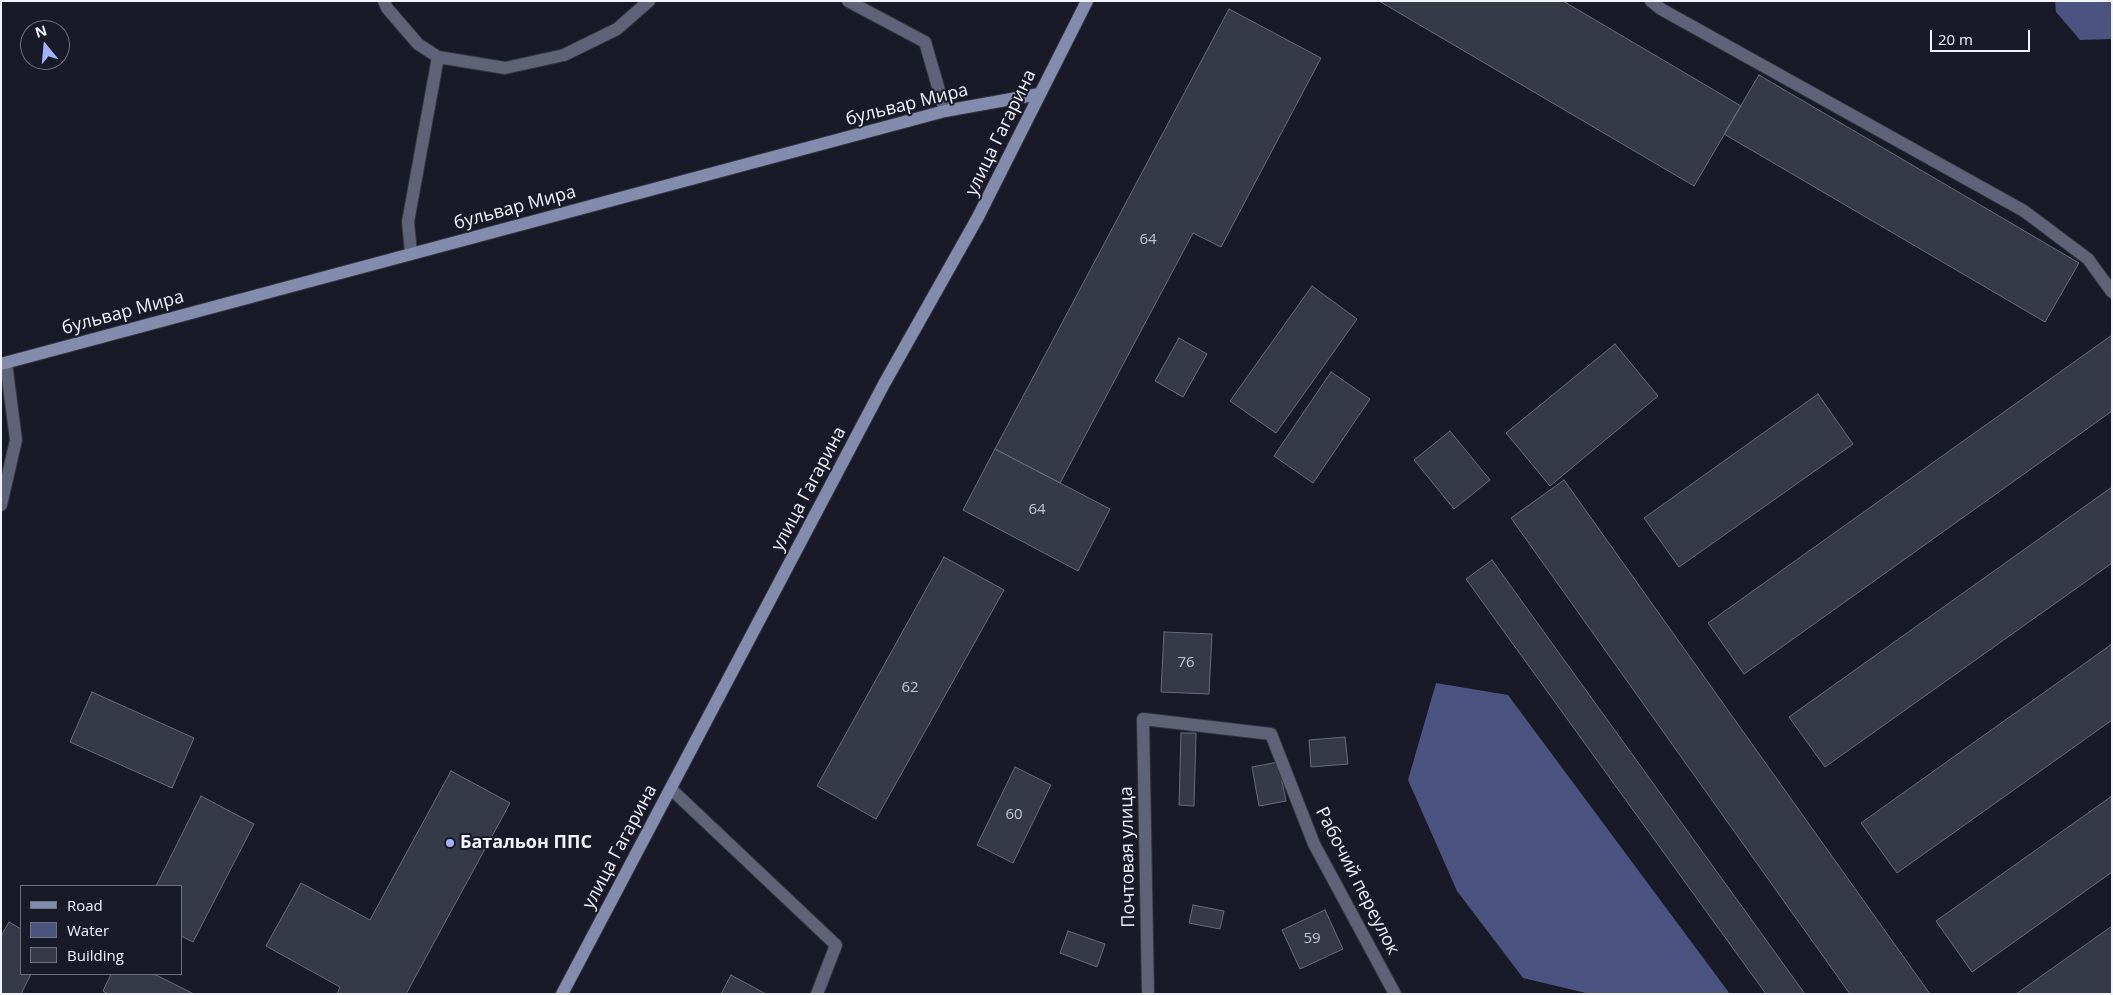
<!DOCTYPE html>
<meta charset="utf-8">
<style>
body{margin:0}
#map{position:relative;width:2113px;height:995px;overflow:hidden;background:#181a27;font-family:"Open Sans",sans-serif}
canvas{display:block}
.frame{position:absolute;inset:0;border:2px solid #f2f4fd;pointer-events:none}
.legend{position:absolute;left:20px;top:885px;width:162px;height:90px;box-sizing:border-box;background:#181a27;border:1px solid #6f717d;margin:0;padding:6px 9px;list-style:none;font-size:15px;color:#f2f4fd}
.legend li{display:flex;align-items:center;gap:10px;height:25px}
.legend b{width:25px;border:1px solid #6f717d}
.north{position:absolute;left:20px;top:20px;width:50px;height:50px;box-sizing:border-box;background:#181a27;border:1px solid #6f717d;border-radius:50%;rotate:343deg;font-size:14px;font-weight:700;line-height:20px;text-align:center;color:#f2f4fd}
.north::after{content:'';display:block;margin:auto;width:18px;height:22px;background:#a3b2fd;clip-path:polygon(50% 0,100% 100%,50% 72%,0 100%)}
.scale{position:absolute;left:1930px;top:30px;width:100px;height:22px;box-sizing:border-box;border:2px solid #f2f4fd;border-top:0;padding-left:6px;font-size:15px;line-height:18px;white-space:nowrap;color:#f2f4fd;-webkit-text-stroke:4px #181a27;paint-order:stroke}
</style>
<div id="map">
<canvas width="2113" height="995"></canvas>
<div class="frame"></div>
<ul class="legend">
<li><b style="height:6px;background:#848cae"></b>Road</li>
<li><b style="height:14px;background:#4b5381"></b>Water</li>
<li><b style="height:14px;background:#363947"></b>Building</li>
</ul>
<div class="north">N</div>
<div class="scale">20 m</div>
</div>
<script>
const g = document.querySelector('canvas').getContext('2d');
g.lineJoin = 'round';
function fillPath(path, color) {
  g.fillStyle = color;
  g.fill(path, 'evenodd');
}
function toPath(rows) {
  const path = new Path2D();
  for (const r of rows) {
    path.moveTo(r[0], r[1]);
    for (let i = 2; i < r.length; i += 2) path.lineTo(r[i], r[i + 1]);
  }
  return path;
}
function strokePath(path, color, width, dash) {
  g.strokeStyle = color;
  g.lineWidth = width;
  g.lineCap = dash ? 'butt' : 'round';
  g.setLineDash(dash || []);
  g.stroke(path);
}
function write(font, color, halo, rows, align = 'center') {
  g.font = font + ' "Open Sans",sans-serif';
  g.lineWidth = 4;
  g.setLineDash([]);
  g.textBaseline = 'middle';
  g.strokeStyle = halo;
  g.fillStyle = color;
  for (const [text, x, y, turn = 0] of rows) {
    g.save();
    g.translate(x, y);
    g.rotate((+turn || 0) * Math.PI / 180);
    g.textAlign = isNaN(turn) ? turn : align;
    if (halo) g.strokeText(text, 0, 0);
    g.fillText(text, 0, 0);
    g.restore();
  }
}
const water = toPath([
 [2055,1,2112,1,2112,39,2080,40,2056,12],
 [1436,683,1508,695,1730,994,1590,994,1523,978,1457,891,1408,780]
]);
const building = toPath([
 [1379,1,1563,1,1741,106,1694,186,1379,1],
 [1229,9,1321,58,1221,247,1193,233,1060,483,995,449,1229,9],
 [1759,75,2079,263,2045,322,1724,134,1759,75],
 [1312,286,1357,319,1276,433,1230,401,1312,286],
 [2112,335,2112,411,1744,674,1708,623,2112,335],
 [1179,338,1207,354,1183,397,1155,381,1179,338],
 [1615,344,1658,396,1550,486,1506,433,1615,344],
 [1331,372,1370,399,1313,483,1274,456,1331,372],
 [1818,394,1853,444,1679,567,1644,518,1818,394],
 [1450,431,1490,480,1454,509,1414,460,1450,431],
 [995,449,1110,509,1078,571,963,510,995,449],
 [1564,480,1930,994,1850,994,1511,518,1564,480],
 [2112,487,2112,563,1825,767,1789,717,2112,487],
 [944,557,1004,590,876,819,817,786,944,557],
 [1492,560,1805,994,1766,994,1466,579,1492,560],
 [1164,632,1212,634,1209,694,1161,692,1164,632],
 [2112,644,2112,720,1897,873,1861,823,2112,644],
 [92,692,194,738,172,788,70,742,92,692],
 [1181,733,1196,733,1194,806,1179,805,1181,733],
 [1345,737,1348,764,1311,767,1309,740,1345,737],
 [1278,762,1286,801,1259,806,1252,767,1278,762],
 [1015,767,1051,785,1013,863,977,845,1015,767],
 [451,771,510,803,406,994,337,994,340,987,266,946,301,883,370,920,451,771],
 [201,796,254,824,193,942,181,936,181,886,156,886,201,796],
 [2112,796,2112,872,1972,972,1936,921,2112,796],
 [1193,905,1224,911,1220,929,1189,923,1193,905],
 [1325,910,1343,949,1300,969,1282,930,1325,910],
 [9,922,21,929,21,974,31,974,21,994,1,994,1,936,9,922],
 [2112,926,2112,994,2016,994,2112,926],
 [1068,931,1105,944,1097,967,1060,953,1068,931],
 [111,974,154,974,194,994,108,994,103,991,111,974],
 [731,975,766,994,721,994,731,975]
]);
const lane = toPath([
 [384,1,387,8,418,44,438,57,505,68,564,55,617,29,649,1],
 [848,1,925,42,945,111],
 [411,253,408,222,438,57]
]);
const street = toPath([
 [1651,1,1661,9,2024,211,2088,259,2112,292],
 [1,505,16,440,6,363],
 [671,789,836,945,817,994],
 [1148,994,1143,719,1271,734,1314,844,1395,994]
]);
const secondary = toPath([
 [1,364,945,111,1039,94],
 [562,994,884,384,978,217,1087,1]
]);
const markers = [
 [450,843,5,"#a3b2fd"]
];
const numberNames = [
 ["64",1148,240],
 ["64",1037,510],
 ["76",1186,663],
 ["62",910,688],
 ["60",1014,815],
 ["59",1312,939]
];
const streetNames = [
 ["бульвар Мира",907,105,-14],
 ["улица Гагарина",1001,133,-64],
 ["бульвар Мира",515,208,-15],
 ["бульвар Мира",123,313,-15],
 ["улица Гагарина",809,489,-62],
 ["улица Гагарина",620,847,-62],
 ["Почтовая улица",1128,857,-91],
 ["Рабочий переулок",1357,881,63]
];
const poiNames = [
 ["Батальон ППС",460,843]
];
fillPath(water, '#4b5381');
fillPath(building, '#363947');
strokePath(building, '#696c7c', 1);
strokePath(lane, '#323441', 14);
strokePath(street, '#323441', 14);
strokePath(secondary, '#323441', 14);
strokePath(lane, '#5e6378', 12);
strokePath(street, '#5e6378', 12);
strokePath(secondary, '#848cae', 12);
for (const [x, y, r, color] of markers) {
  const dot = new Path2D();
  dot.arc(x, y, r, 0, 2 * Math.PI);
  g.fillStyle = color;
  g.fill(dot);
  strokePath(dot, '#181a27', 2);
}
write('15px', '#c3c5d0', null, numberNames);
write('18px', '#f2f4fd', '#181a27', streetNames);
write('bold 18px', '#f2f4fd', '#181a27', poiNames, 'left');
</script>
